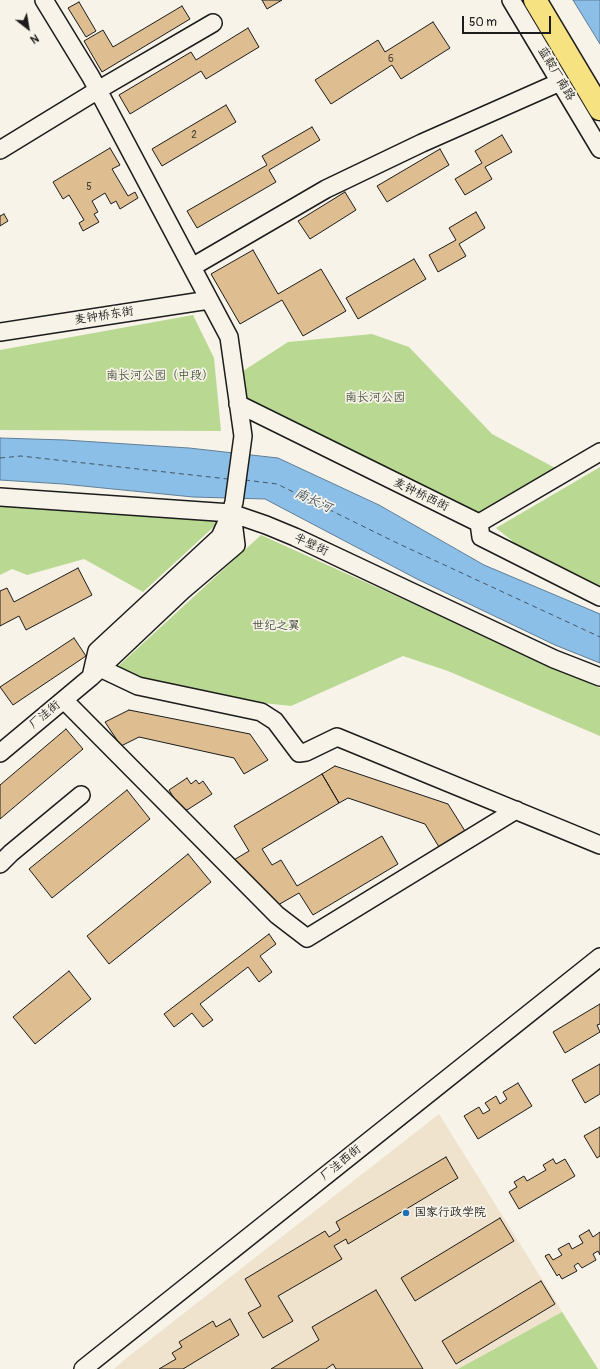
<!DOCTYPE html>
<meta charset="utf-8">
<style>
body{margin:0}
#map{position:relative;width:600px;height:1369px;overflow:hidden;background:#f7f3e8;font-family:Pangolin,sans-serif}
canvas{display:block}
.north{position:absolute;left:8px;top:8px;width:40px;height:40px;-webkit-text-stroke:3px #f7f3e8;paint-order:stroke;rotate:149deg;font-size:11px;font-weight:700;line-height:16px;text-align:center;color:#1c1c1c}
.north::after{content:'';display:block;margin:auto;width:14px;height:18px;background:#1c1c1c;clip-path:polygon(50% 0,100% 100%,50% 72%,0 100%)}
.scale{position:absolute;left:462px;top:16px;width:89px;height:18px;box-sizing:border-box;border:2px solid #1c1c1c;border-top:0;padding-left:5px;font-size:12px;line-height:14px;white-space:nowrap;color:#1c1c1c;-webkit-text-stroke:3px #f7f3e8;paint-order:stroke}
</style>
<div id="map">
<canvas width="600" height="1369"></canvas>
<div class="north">N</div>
<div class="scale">50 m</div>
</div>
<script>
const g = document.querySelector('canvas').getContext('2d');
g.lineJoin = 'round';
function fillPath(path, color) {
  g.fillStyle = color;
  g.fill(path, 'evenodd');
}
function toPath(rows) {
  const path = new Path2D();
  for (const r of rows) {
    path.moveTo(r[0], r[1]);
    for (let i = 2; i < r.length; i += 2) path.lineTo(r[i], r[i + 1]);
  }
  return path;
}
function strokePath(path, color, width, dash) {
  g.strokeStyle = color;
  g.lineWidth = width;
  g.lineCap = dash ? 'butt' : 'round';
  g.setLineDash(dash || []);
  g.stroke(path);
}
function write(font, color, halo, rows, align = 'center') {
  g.font = font + ' Pangolin,"LXGW WenKai TC",sans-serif';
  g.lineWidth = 3.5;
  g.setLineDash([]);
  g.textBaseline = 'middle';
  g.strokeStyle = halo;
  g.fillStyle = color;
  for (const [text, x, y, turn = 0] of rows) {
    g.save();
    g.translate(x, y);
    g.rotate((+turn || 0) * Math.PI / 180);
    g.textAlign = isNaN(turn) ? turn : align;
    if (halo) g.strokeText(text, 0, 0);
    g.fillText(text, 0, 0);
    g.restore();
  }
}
const built = toPath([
 [439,1114,598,1369,114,1369,124,1360]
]);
const green = toPath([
 [193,315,214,358,221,431,0,430,0,350],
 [372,334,409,347,492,434,557,469,476,516,242,398,240,373,288,342],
 [600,467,600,598,570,587,496,528],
 [0,504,220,521,143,592,84,559,27,575,12,569,0,575],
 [261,535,600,688,600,736,448,671,403,656,291,706,133,689,114,670],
 [562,1312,598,1369,458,1369]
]);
const water = toPath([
 [573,0,600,0,600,44,573,0],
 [0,438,65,440,189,448,278,458,379,505,484,565,600,614,600,663,555,645,417,579,265,499,193,497,63,484,0,480,0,438]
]);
const ferry = toPath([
 [0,458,21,456,228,479],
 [245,480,277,484,397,543,600,637]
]);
const building = toPath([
 [262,0,282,0,267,9,262,0],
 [79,2,96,31,86,37,68,8,79,2],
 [182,6,190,19,102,72,84,41,103,30,113,47,182,6],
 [433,22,450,48,401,79,392,65,331,104,315,80,378,40,385,52,433,22],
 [248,28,259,47,206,79,201,71,130,114,119,95,191,52,196,60,248,28],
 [226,105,236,122,162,166,152,149,226,105],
 [312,127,320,140,269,170,276,182,197,228,187,211,267,165,262,156,312,127],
 [502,135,512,152,485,167,492,179,465,195,455,179,482,163,475,151,502,135],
 [110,148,120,165,112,169,128,196,135,192,138,198,120,209,116,201,111,204,105,193,92,201,98,212,94,214,99,222,83,231,79,223,84,220,69,195,63,199,53,182,110,148],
 [440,149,449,165,387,202,377,186,440,149],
 [345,192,356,210,310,239,298,221,345,192],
 [476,212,485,228,459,244,466,256,438,272,429,255,456,240,449,228,476,212],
 [4,214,8,221,0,226,0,216,4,214],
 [253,250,278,294,321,269,346,311,303,336,282,300,240,324,211,274,253,250],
 [414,259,426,279,358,319,346,298,414,259],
 [78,568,92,595,26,630,19,616,0,626,0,591,7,588,14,602,78,568],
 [74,638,86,656,13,705,0,687,74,638],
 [129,710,250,734,268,760,244,774,234,758,139,737,121,746,105,722,129,710],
 [66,729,83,749,0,819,0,785,66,729],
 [335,766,448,804,465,831,439,847,425,824,348,798,339,803,322,774,335,766],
 [322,774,339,803,262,849,272,865,281,860,297,886,382,836,398,864,313,915,299,893,271,909,252,877,244,882,232,861,249,851,234,826,322,774],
 [187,778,191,784,196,780,199,784,203,781,212,794,187,810,180,808,169,790,187,778],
 [127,790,150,819,52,898,29,869,127,790],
 [188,854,211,882,109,964,87,936,188,854],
 [269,934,276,944,260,956,272,972,259,982,248,967,200,1004,213,1020,203,1027,192,1013,174,1027,164,1014,269,934],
 [69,971,91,999,35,1044,13,1017,69,971],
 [600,1004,600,1024,597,1025,600,1032,565,1053,553,1032,600,1004],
 [600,1064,600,1094,585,1103,572,1080,600,1064],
 [518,1083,532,1106,478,1139,464,1116,479,1107,483,1114,490,1110,485,1103,496,1096,500,1104,507,1099,503,1092,518,1083],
 [600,1127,600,1156,597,1158,584,1136,600,1127],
 [446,1157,458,1178,348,1244,346,1239,334,1246,342,1259,278,1296,293,1321,263,1338,248,1313,261,1306,245,1279,325,1231,329,1237,340,1230,336,1222,446,1157],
 [553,1159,556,1164,565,1159,575,1176,519,1209,509,1192,517,1187,514,1182,524,1176,527,1181,546,1170,543,1165,553,1159],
 [500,1218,514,1241,415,1301,401,1278,500,1218],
 [589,1230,593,1237,600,1232,600,1255,598,1251,593,1254,596,1260,582,1268,578,1263,574,1266,577,1271,562,1279,559,1274,557,1276,545,1256,549,1254,553,1260,562,1255,558,1249,569,1243,572,1249,583,1243,579,1236,589,1230],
 [541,1281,555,1304,456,1364,442,1341,541,1281],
 [376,1290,423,1369,336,1369,333,1364,326,1369,271,1369,319,1340,312,1327,376,1290],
 [230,1319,239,1335,183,1369,159,1369,176,1359,172,1353,182,1347,179,1342,213,1321,216,1327,230,1319]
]);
const minor = toPath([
 [44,0,91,77,229,337,243,436,234,502,231,513,220,537,97,651,91,677],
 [511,0,600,149],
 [0,150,98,90,213,23],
 [192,267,326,189,422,143,560,82],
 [0,332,209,300],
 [238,404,479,523,600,452],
 [0,497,231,513,266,525,295,537,554,659,600,677],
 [479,523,481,537,600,597],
 [100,668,138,686,261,712,275,721,299,753,306,752,337,737,600,845],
 [64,700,277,915,307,938,516,810],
 [0,753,91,677,182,591,236,545,232,513],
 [0,864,11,853,81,795],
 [83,1369,600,957]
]);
const highway = toPath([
 [535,0,600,109]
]);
const markers = [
 [406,1213,4,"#1f6fb2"]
];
const numberNames = [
 ["6",391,59],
 ["2",194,135],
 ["5",89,187]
];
const streetNames = [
 ["蓝靛厂南路",556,74,59],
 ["麦钟桥东街",104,316,-9],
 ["麦钟桥西街",421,495,26],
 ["半壁街",311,545,25],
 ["厂洼街",45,715,-40],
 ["厂洼西街",341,1163,-39]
];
const parkNames = [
 ["南长河公园（中段）",160,376],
 ["南长河公园",375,398],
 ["世纪之翼",276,626]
];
const poiNames = [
 ["国家行政学院",414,1213]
];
const waterNames = [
 ["南长河",313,501,25]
];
fillPath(built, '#f0e3ce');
fillPath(green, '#b9d992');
fillPath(water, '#8bbfe8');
strokePath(water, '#5f7e96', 1);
strokePath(ferry, '#435563', 1, [5, 4]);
fillPath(building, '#debe91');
strokePath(building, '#1c1c1c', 1);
strokePath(minor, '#1c1c1c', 20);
strokePath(highway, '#1c1c1c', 25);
strokePath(minor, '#f7f3e8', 17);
strokePath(highway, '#f6e281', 22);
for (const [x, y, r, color] of markers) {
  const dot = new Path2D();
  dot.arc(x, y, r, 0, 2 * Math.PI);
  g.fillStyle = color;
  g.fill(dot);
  strokePath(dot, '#f7f3e8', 1.5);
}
write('10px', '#4c4439', null, numberNames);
write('12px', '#1c1c1c', '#f7f3e8', streetNames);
write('12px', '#4b553f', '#f7f3e8', parkNames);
write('12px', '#1c1c1c', '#f7f3e8', poiNames, 'left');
write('italic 13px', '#435563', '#f7f3e8', waterNames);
</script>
